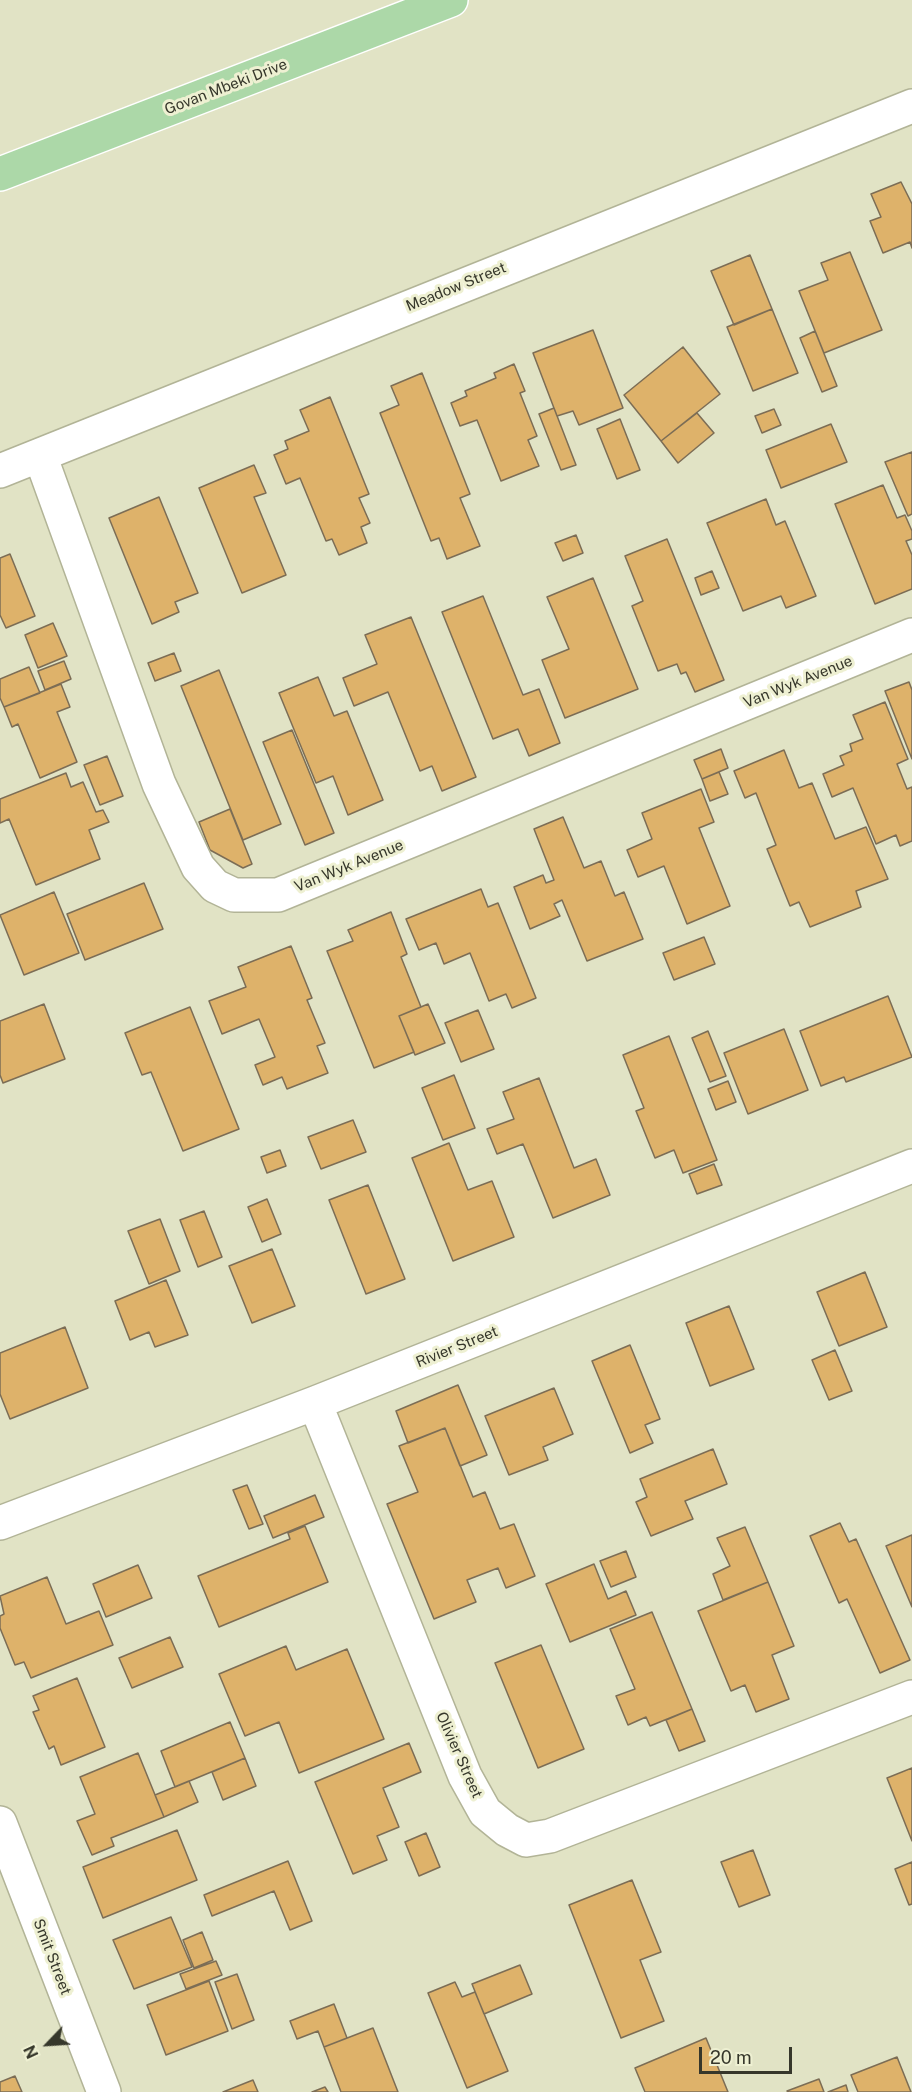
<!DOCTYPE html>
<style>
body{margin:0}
#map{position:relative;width:912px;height:2092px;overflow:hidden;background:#e1e3c5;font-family:"Public Sans",sans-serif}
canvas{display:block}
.north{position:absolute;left:18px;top:2014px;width:60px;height:60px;-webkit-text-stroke:4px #eef0d2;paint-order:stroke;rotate:245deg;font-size:16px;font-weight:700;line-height:24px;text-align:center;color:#36372b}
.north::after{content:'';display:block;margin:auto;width:21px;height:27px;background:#36372b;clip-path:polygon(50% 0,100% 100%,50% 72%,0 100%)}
.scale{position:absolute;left:699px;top:2047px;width:93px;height:27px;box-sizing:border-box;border:3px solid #36372b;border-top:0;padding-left:8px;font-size:18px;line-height:21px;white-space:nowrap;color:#36372b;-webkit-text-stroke:4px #eef0d2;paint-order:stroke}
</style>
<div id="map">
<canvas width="912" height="2092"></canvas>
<div class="north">N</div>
<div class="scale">20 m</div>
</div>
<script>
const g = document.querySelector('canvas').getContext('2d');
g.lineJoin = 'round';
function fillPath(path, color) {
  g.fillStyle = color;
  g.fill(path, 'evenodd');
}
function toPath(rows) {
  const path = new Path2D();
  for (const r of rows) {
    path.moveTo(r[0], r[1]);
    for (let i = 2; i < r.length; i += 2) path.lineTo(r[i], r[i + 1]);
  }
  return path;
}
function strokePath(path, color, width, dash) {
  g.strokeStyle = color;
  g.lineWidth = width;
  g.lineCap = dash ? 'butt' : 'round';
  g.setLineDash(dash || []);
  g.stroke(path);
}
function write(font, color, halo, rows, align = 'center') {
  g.font = font + ' "Public Sans",sans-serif';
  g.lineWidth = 6;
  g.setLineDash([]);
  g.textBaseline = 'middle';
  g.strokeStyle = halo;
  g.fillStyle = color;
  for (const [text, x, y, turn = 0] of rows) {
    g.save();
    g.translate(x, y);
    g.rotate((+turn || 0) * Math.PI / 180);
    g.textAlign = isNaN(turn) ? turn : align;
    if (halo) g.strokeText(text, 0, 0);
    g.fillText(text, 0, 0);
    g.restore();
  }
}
const building = toPath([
 [901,182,912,204,912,248,910,242,883,253,870,221,881,217,871,194,901,182],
 [850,252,882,330,824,353,799,291,828,280,821,263,850,252],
 [750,255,772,309,734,325,711,271,750,255],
 [772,309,798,373,753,391,727,327,772,309],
 [593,330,623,408,579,425,573,411,557,416,533,353,593,330],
 [815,331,837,386,822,392,800,338,815,331],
 [683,347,720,394,661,441,624,395,683,347],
 [514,364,525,391,520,393,537,436,528,440,539,466,501,481,477,420,460,426,451,403,467,396,465,391,496,378,494,373,514,364],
 [422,373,470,494,460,498,480,546,447,559,439,538,431,541,380,413,399,405,391,386,422,373],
 [330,397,369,494,359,498,370,523,361,527,367,543,339,555,332,539,326,541,300,478,286,484,274,455,288,449,285,441,309,431,300,410,330,397],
 [554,408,576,465,561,470,539,414,554,408],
 [774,409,781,425,762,433,755,416,774,409],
 [697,413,714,433,678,463,661,441,697,413],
 [620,419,640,470,617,479,597,429,620,419],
 [831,424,847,462,781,488,766,450,831,424],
 [912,452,912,514,908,516,885,462,912,452],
 [254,465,266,493,254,497,286,575,242,593,199,488,254,465],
 [883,485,897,518,905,515,912,531,912,539,906,541,912,555,912,589,875,604,835,504,883,485],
 [159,497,198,593,175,602,179,612,152,624,109,518,159,497],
 [766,499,776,525,785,521,816,596,786,608,781,596,743,611,707,523,766,499],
 [576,535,583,553,563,561,555,543,576,535],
 [667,539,724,680,695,692,686,672,681,674,677,664,658,671,632,606,643,601,625,556,667,539],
 [10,554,35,616,6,628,0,615,0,558,10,554],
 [712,571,719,588,701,595,695,578,712,571],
 [593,578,638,689,565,718,542,660,569,649,547,597,593,578],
 [483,596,523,695,539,689,560,743,529,756,518,729,493,739,442,612,483,596],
 [411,617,476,777,442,791,432,766,420,771,388,692,354,706,343,678,377,664,365,635,411,617],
 [53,623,67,656,38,668,25,635,53,623],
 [174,653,181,671,155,681,148,663,174,653],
 [64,661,71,679,45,690,38,671,64,661],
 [29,667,40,693,4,707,0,698,0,679,29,667],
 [219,670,281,824,243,840,181,686,219,670],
 [318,677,334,716,347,711,383,800,348,815,333,776,316,783,279,693,318,677],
 [909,682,912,690,912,759,885,691,909,682],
 [61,684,70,707,57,712,77,762,40,778,18,724,12,727,4,707,61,684],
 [885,702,908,759,897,764,907,789,912,787,912,841,900,846,896,835,876,844,853,788,832,797,823,774,844,765,840,756,852,751,850,744,863,739,853,715,885,702],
 [292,730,334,833,305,845,263,742,292,730],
 [721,749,728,768,702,779,694,760,721,749],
 [784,750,799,788,812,783,835,839,866,827,888,879,856,891,861,907,810,927,799,902,790,906,767,849,776,845,756,793,745,798,734,771,784,750],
 [107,756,123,796,100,805,84,765,107,756],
 [719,772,728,794,710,801,702,779,719,772],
 [66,773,71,787,83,782,96,812,103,810,109,822,89,830,100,859,36,885,9,819,0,823,0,799,66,773],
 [701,789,714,822,699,828,730,906,687,924,664,866,638,877,627,850,652,839,642,813,701,789],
 [230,809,252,864,243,868,210,850,199,822,230,809],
 [563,817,584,868,601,861,615,896,624,892,643,939,587,961,562,900,554,904,560,916,530,929,514,887,543,875,546,883,554,880,534,829,563,817],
 [144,883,163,929,85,960,67,914,144,883],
 [481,889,488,907,498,903,536,998,512,1008,506,994,489,1001,470,953,444,964,436,943,419,950,406,919,481,889],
 [54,892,79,953,24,975,0,915,54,892],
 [391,912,407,954,401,957,421,1007,399,1016,414,1052,374,1068,327,951,353,941,348,930,391,912],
 [704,937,715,964,674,980,663,953,704,937],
 [291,946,312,998,307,1000,325,1043,317,1046,328,1073,287,1089,282,1077,263,1085,255,1065,275,1057,259,1019,222,1034,209,1001,246,987,238,967,291,946],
 [888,996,912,1057,846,1082,844,1077,821,1086,800,1031,888,996],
 [44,1004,65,1059,3,1083,0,1075,0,1021,44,1004],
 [428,1004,445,1043,415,1055,399,1016,428,1004],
 [190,1007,239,1129,183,1151,151,1072,142,1075,125,1033,190,1007],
 [478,1010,494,1049,461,1062,445,1023,478,1010],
 [784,1029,808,1090,748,1114,724,1053,784,1029],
 [708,1031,726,1076,710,1082,692,1038,708,1031],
 [669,1036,717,1160,683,1173,674,1150,655,1158,636,1111,644,1108,623,1055,669,1036],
 [454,1075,475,1128,443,1140,422,1088,454,1075],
 [539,1078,574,1168,596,1159,610,1195,553,1218,523,1144,497,1154,487,1129,514,1119,503,1092,539,1078],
 [728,1081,736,1102,716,1110,708,1089,728,1081],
 [353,1120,366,1152,321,1169,308,1137,353,1120],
 [449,1143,468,1190,492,1181,514,1237,453,1261,412,1158,449,1143],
 [280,1150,286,1166,267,1173,261,1157,280,1150],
 [714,1164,722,1185,697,1194,689,1174,714,1164],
 [368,1185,405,1279,366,1294,329,1200,368,1185],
 [267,1199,281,1234,262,1242,248,1207,267,1199],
 [204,1211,222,1257,198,1267,180,1220,204,1211],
 [160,1219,180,1271,149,1284,128,1231,160,1219],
 [272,1249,295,1306,252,1323,229,1266,272,1249],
 [865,1272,887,1327,839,1346,817,1292,865,1272],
 [166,1280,188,1335,155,1347,149,1332,130,1340,115,1301,166,1280],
 [729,1306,754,1369,710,1386,686,1323,729,1306],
 [65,1327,88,1388,10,1419,0,1394,0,1353,65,1327],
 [630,1345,660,1419,645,1425,653,1443,630,1453,592,1361,630,1345],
 [835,1350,852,1391,829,1400,812,1360,835,1350],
 [458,1385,487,1455,460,1466,445,1428,408,1443,396,1411,458,1385],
 [554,1388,573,1434,543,1447,548,1460,509,1475,485,1416,554,1388],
 [445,1428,473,1497,485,1492,500,1529,514,1524,535,1576,506,1588,498,1568,467,1580,476,1602,434,1619,387,1504,418,1492,399,1446,445,1428],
 [713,1449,727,1484,685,1501,693,1519,651,1536,636,1502,647,1497,640,1479,713,1449],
 [247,1485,263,1524,249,1529,233,1490,247,1485],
 [315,1495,324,1517,273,1538,264,1516,315,1495],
 [840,1523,849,1542,856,1539,910,1660,880,1673,847,1599,839,1603,810,1536,840,1523],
 [305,1526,328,1582,219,1627,198,1576,290,1539,288,1533,305,1526],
 [745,1527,768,1582,723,1600,713,1574,730,1566,717,1538,745,1527],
 [912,1535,912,1607,886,1546,912,1535],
 [626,1551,636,1577,611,1587,600,1561,626,1551],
 [594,1564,608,1599,626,1591,636,1615,570,1642,546,1584,594,1564],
 [138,1565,152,1598,106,1617,93,1584,138,1565],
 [47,1577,66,1624,99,1611,113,1645,31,1678,24,1662,15,1665,0,1628,0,1616,4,1614,0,1596,47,1577],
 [768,1582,794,1646,772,1655,789,1699,756,1712,745,1685,731,1691,698,1611,768,1582],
 [652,1612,692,1709,650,1726,646,1717,628,1725,616,1696,635,1689,610,1629,652,1612],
 [170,1637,183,1667,132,1688,119,1658,170,1637],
 [541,1645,584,1749,538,1768,495,1663,541,1645],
 [286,1646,296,1670,347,1649,384,1739,299,1773,279,1722,245,1736,219,1674,286,1646],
 [77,1678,105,1747,61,1765,54,1746,49,1749,33,1712,39,1710,33,1696,77,1678],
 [692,1709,705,1741,679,1751,666,1720,692,1709],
 [230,1722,245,1758,175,1787,161,1751,230,1722],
 [409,1743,421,1772,383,1788,399,1827,377,1836,387,1860,353,1874,315,1782,409,1743],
 [138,1753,164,1817,111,1838,114,1846,92,1855,77,1821,95,1814,80,1777,138,1753],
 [245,1758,256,1786,223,1800,212,1772,245,1758],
 [912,1768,912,1841,887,1778,912,1768],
 [189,1781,198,1802,164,1817,155,1795,189,1781],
 [177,1830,197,1880,103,1918,83,1867,177,1830],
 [426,1833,440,1867,419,1876,405,1842,426,1833],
 [753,1850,770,1895,739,1907,721,1862,753,1850],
 [288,1861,312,1921,290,1930,274,1891,212,1916,204,1895,288,1861],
 [912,1862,912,1904,909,1905,895,1869,912,1862],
 [632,1880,661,1952,640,1960,664,2021,621,2038,569,1905,632,1880],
 [171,1917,192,1967,134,1989,113,1940,171,1917],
 [202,1932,213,1960,194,1968,183,1940,202,1932],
 [216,1961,222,1975,186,1989,180,1974,216,1961],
 [520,1965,532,1994,484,2014,472,1984,520,1965],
 [237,1974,254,2020,232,2029,215,1982,237,1974],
 [209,1981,228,2031,166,2055,147,2005,209,1981],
 [455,1982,462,1997,475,1992,508,2071,467,2088,428,1993,455,1982],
 [334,2004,347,2038,324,2047,318,2031,297,2039,290,2021,334,2004],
 [373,2028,398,2092,341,2092,324,2047,373,2028],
 [706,2038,728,2092,645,2092,635,2068,706,2038],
 [897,2057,911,2092,858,2092,851,2075,897,2057],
 [15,2076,22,2092,0,2092,0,2082,15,2076],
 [819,2079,824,2092,788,2092,787,2091,819,2079],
 [253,2080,258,2092,223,2092,253,2080],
 [846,2085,848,2092,828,2092,846,2085],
 [325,2087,328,2092,312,2092,325,2087]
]);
const minor = toPath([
 [40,455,159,784,198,867,215,886,234,895,278,895,912,635],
 [0,471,912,106],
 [315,1403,465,1776,485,1812,507,1830,526,1840,550,1836,912,1697],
 [0,1523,315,1403,912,1166],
 [0,1823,104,2092]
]);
const major = toPath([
 [0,174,451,0]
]);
const streetNames = [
 ["Govan Mbeki Drive",226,87,-21],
 ["Meadow Street",456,287,-22],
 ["Van Wyk Avenue",798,682,-22],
 ["Van Wyk Avenue",349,866,-22],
 ["Rivier Street",457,1347,-22],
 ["Olivier Street",459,1755,66],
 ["Smit Street",52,1957,69]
];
fillPath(building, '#deb26a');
strokePath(building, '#7c6d55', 1.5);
strokePath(minor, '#b2b497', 36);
strokePath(major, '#fff', 36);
strokePath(minor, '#fff', 33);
strokePath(major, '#acd8a8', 33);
write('15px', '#36372b', '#eef0d2', streetNames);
</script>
